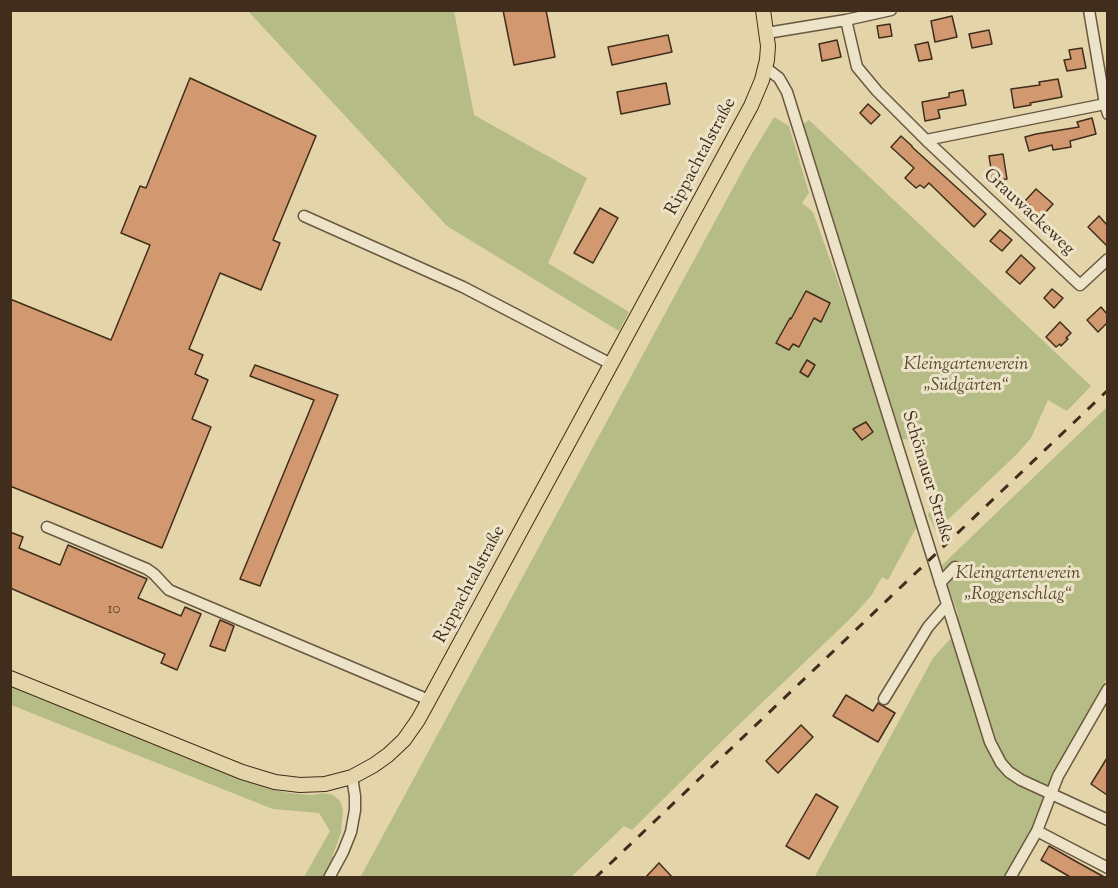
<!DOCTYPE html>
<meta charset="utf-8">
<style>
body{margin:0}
#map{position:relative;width:1118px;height:888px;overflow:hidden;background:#e3d4aa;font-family:"Sorts Mill Goudy",serif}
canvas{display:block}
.frame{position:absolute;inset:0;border:12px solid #412d1b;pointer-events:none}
</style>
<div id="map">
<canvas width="1118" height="888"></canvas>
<div class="frame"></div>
</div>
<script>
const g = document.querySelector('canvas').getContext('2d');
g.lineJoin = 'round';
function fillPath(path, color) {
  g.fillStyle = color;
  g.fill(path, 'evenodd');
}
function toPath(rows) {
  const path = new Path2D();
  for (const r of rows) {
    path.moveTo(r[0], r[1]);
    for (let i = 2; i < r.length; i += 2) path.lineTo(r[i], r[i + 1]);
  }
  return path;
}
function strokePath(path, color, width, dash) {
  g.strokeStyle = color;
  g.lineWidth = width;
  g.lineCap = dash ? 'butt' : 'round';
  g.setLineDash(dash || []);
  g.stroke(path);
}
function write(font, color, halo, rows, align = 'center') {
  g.font = font + ' "Sorts Mill Goudy",serif';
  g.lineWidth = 6;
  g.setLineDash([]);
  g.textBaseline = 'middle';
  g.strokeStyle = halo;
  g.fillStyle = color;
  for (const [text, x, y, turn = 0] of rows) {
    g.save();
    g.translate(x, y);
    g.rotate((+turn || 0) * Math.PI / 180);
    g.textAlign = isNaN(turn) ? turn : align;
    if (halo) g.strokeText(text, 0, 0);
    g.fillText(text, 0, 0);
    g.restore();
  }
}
const green = toPath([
 [248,11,454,11,474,115,587,178,548,263,629,312,619,331,447,226],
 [774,117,789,126,809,193,802,203,813,212,851,318,917,526,888,580,882,577,871,596,851,618,726,737,632,830,624,826,571,877,360,878,747,162],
 [809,120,1091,386,1067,411,1048,400,1031,438,1018,453,936,531,928,515,936,497,918,440,902,439,803,124],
 [1107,407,1107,678,1052,775,1044,801,1027,841,1004,877,814,878,933,658,952,637,958,614,941,566],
 [10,684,271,789,289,793,312,795,324,793,333,795,340,801,343,809,341,833,332,857,343,852,323,877,304,877,330,831,319,813,273,809,11,705]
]);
const building = toPath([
 [503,10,546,10,555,57,514,65,503,10],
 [952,16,957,37,935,42,931,21,952,16],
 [890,24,892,36,879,38,877,26,890,24],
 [989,30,992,44,972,48,969,34,989,30],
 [668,35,672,52,612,65,608,47,668,35],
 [837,40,841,57,822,61,819,44,837,40],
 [928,42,932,59,919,61,915,45,928,42],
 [1082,48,1086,68,1067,71,1064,60,1071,59,1069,50,1082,48],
 [190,78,316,136,273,240,280,243,261,290,220,273,189,349,203,355,195,374,208,380,192,419,211,427,162,548,10,486,10,299,111,340,150,245,121,233,140,186,146,188,190,78],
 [1058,79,1062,97,1030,103,1031,105,1014,108,1011,89,1040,85,1039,82,1058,79],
 [666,83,670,104,621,114,617,92,666,83],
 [963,90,966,105,938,110,940,118,925,121,922,102,949,97,949,93,963,90],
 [868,104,880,115,871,124,860,113,868,104],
 [1092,118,1096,134,1070,141,1071,147,1053,150,1052,145,1029,151,1025,137,1036,134,1079,127,1077,122,1092,118],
 [901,136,912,146,912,147,986,214,974,227,929,183,924,188,920,185,916,188,905,178,914,168,891,147,901,136],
 [1003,154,1007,179,990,182,988,169,991,169,989,156,1003,154],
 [1036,189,1053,204,1036,223,1024,212,1030,205,1025,201,1036,189],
 [600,208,618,218,593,263,574,253,600,208],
 [1099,216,1107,225,1107,246,1088,227,1099,216],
 [1000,230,1012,240,1002,251,990,241,1000,230],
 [1021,255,1035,268,1020,284,1006,272,1021,255],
 [1052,289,1063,298,1054,308,1044,298,1052,289],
 [806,291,830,303,821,322,814,318,799,347,793,344,789,350,776,343,790,318,791,319,806,291],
 [1101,307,1107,314,1107,323,1098,332,1087,320,1101,307],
 [1060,322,1071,333,1066,338,1068,339,1061,346,1060,344,1056,347,1046,337,1060,322],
 [807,360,815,365,808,377,800,372,807,360],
 [255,365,338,395,260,586,240,579,314,400,250,376,255,365],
 [866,422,873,432,862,440,853,429,866,422],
 [10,532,23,537,19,548,60,565,68,545,147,579,138,598,181,616,185,607,201,614,177,670,161,663,165,654,10,588,10,532],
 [220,620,234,626,225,651,210,646,220,620],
 [846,695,873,711,878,703,895,713,878,742,833,716,846,695],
 [801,725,813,737,778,773,766,761,801,725],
 [1107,758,1107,795,1091,784,1107,758],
 [816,794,838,807,809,859,786,846,816,794],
 [1049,846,1077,862,1106,878,1072,878,1041,860,1049,846],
 [659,863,673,878,645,878,659,863]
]);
const minor = toPath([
 [1089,10,1105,104,1108,114],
 [846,20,857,67,877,91,926,140,1080,285,1108,259],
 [767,33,846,20,891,10],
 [766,68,779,78,787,92,990,742,1001,763,1009,772,1021,780,1108,820],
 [926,140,1105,104],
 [304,216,463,287,611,364],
 [47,527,147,569,154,574,169,590,429,700],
 [940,583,955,567],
 [1108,689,1058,776,1037,831,1108,868],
 [884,699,928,627,947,605],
 [329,878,343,852,351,832,355,810,355,796,352,777],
 [1010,878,1037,831]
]);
const major = toPath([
 [10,678,242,772,275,782,300,785,325,784,352,777,374,765,388,755,404,740,418,720,429,700,751,106,762,80,767,60,768,46,763,10]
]);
const rail = toPath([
 [595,878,1108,390]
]);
const numberNames = [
 ["10",114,610]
];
const streetNames = [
 ["Rippachtalstraße",702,157,-62],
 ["Grauwackeweg",1028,213,43],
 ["Schönauer Straße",926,477,73],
 ["Rippachtalstraße",471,585,-62]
];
const parkNames = [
 ["Kleingartenverein",966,366],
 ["„Südgärten“",966,387],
 ["Kleingartenverein",1018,575],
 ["„Roggenschlag“",1018,596]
];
fillPath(green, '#b6bc86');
fillPath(building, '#d29971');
strokePath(building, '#412d1b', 1.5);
strokePath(minor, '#6a573f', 13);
strokePath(major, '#412d1b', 16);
strokePath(minor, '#ede3c8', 10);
strokePath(major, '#e3d4aa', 14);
strokePath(rail, '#412d1b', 3, [10, 10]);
write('15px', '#654830', null, numberNames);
write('18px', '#412d1b', '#ede3c8', streetNames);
write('italic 18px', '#584a30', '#ede3c8', parkNames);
</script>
